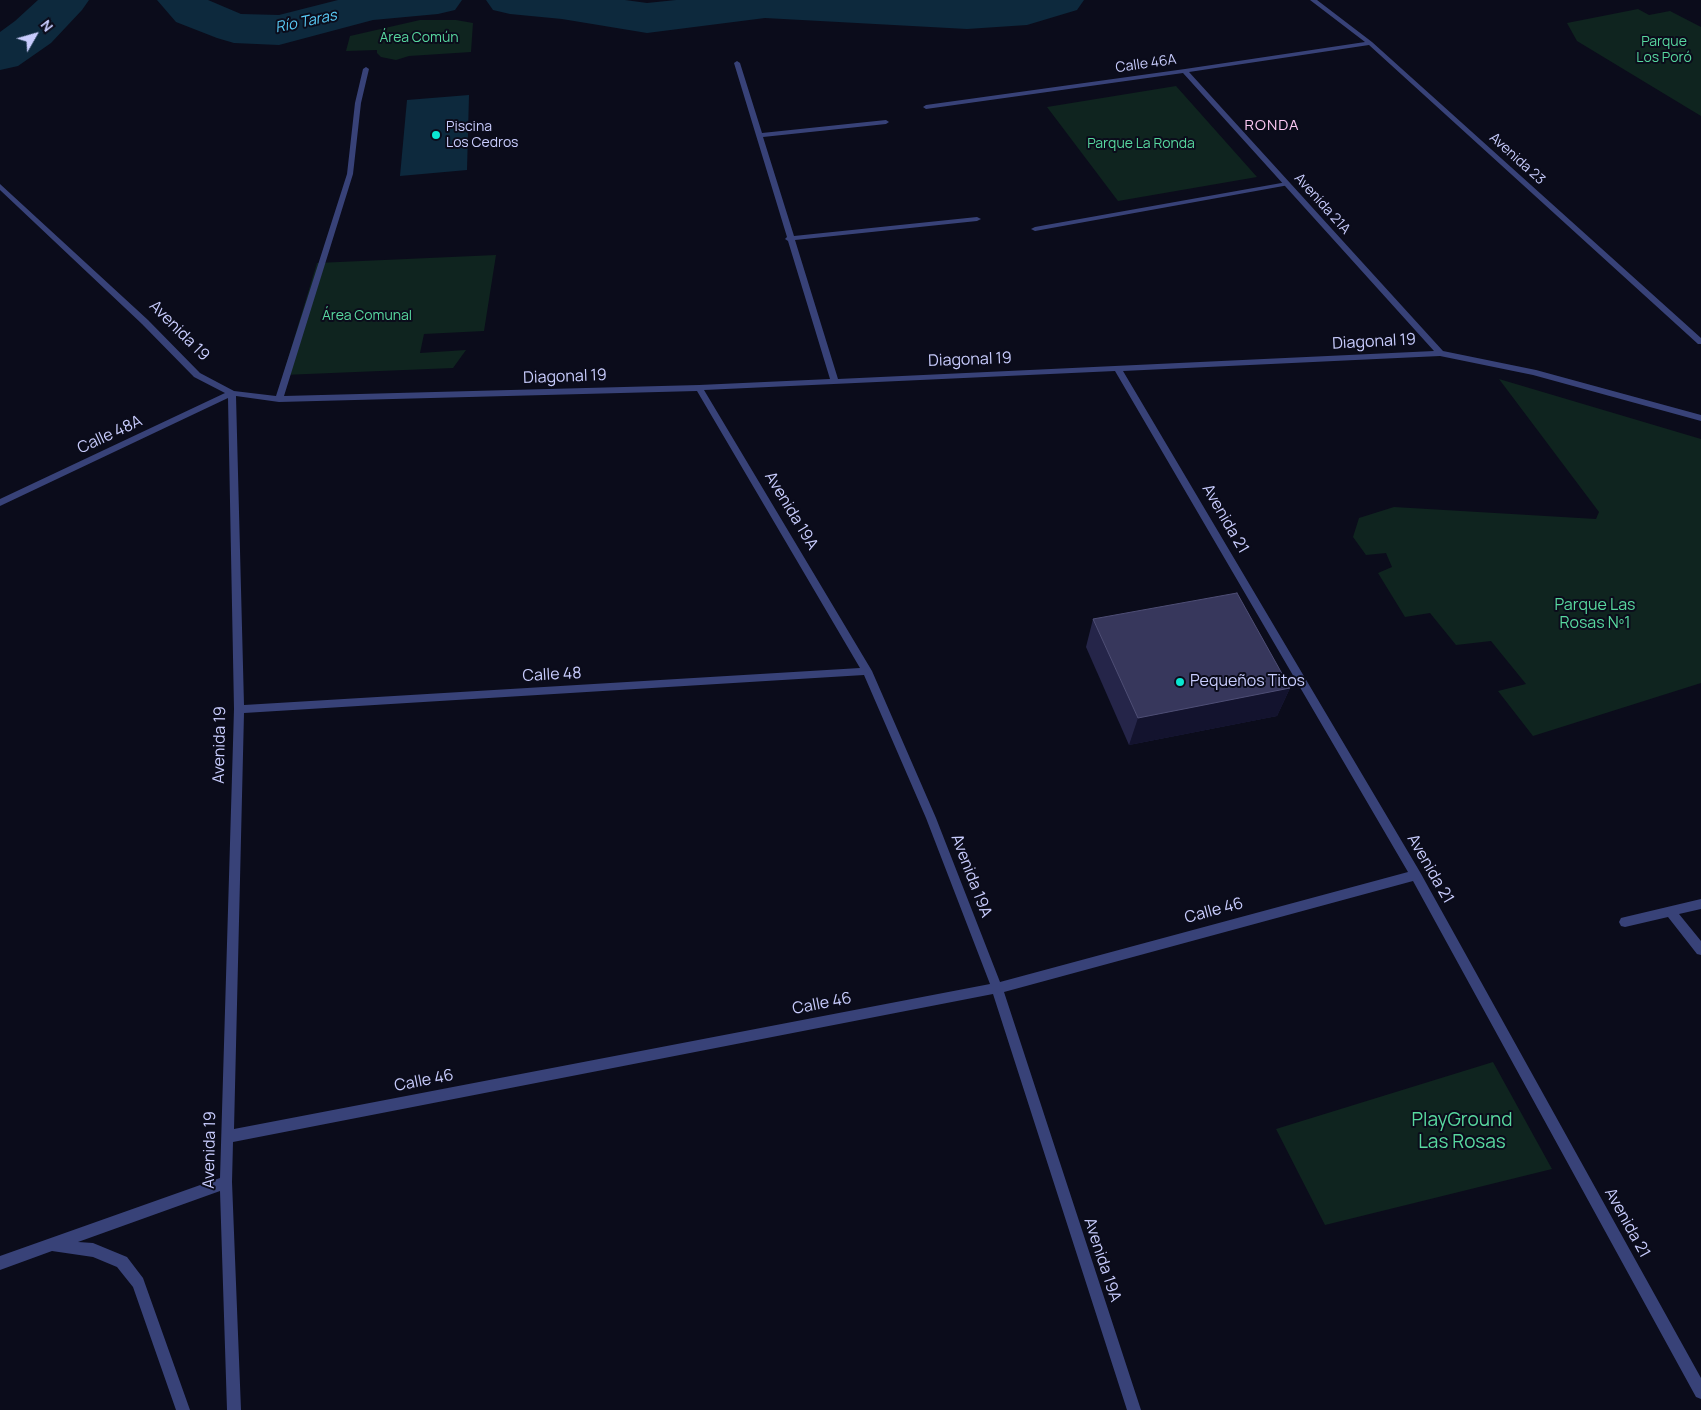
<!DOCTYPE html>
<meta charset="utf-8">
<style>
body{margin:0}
#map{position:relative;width:1701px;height:1410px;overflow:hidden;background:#0b0c1b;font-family:Manrope,sans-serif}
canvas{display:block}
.north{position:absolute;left:10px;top:10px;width:50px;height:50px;-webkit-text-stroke:4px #0b0c1b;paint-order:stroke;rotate:52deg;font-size:14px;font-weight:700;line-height:20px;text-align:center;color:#c8ccfd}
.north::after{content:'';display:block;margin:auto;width:18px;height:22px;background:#c8ccfd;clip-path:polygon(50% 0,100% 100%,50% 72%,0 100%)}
</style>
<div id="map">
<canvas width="1701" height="1410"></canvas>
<div class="north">N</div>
</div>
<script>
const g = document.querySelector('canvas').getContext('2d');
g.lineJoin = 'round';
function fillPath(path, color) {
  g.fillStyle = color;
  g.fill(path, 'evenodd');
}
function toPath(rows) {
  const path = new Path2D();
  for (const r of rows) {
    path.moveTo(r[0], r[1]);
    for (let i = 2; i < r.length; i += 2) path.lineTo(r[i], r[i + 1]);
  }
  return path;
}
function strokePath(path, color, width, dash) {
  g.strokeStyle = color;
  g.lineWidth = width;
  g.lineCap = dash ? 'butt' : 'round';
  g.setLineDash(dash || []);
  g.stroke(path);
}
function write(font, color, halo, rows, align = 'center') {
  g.font = font + ' Manrope,sans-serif';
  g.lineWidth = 4;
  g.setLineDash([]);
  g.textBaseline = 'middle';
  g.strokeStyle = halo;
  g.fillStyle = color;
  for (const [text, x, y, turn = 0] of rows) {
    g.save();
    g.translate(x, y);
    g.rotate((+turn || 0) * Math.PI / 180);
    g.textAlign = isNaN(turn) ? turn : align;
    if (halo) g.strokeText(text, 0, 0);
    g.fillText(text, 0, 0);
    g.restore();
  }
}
const green = toPath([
 [1638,9,1649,15,1670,11,1701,27,1701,116,1577,41,1567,23],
 [420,20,456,20,473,23,471,52,409,56,396,60,381,57,377,53,377,50,346,51,350,36],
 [1176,86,1257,177,1118,201,1047,107],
 [496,255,484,331,424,334,420,353,466,350,453,368,283,375,317,263],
 [1499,379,1701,439,1701,683,1533,736,1498,691,1526,684,1491,641,1456,645,1430,613,1405,617,1378,573,1392,567,1386,553,1366,555,1353,537,1359,518,1394,507,1596,519,1599,512],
 [1493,1062,1552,1169,1325,1225,1276,1129]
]);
const water = toPath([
 [469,95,467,170,400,176,407,100]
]);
const river = toPath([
 [38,0,89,0,82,10,51,43,18,66,0,70,0,32,15,21,38,0],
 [157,0,208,0,241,14,279,15,338,0,462,0,455,10,438,14,373,20,279,45,234,43,217,38,176,22,157,0],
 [486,0,625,0,647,3,676,0,1084,0,1077,10,1027,25,967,29,765,18,647,33,562,19,510,14,493,10,486,0]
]);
const service = toPath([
 [1287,182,1289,183,1289,185,1035,231,1031,229,1035,227,1287,182]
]);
const minor = toPath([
 [1310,0,1317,0,1372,42,1701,338,1701,344,1698,344,1369,45,1189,72,1443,351,1536,370,1701,415,1701,421,1533,375,1440,356,1123,371,1420,872,1701,1378,1701,1399,1696,1397,1413,881,1004,992,1141,1410,1127,1410,993,994,233,1142,232,1182,241,1410,227,1410,220,1191,78,1242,93,1243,127,1257,143,1278,190,1410,176,1410,133,1287,117,1267,93,1257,52,1251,0,1270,0,1256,220,1178,234,709,228,398,0,506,0,499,225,393,194,377,142,324,0,190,0,184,148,320,200,373,234,391,276,396,347,174,355,103,363,69,366,67,369,69,361,103,353,174,284,396,699,385,830,379,788,241,785,239,787,237,734,63,737,61,740,63,762,133,886,120,889,122,886,124,763,137,794,236,977,217,981,219,977,221,795,240,838,379,1434,351,1183,73,926,109,923,107,926,105,1185,69,1365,42,1310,0],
 [1115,371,1408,872,1000,982,936,818,872,671,704,390,1115,371],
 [697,391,860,668,244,705,236,396,279,402,697,391],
 [864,675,926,818,990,984,234,1129,244,713,864,675],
 [1701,899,1701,909,1679,914,1701,941,1701,955,1697,954,1668,917,1625,927,1621,926,1619,922,1621,918,1625,917,1701,899]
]);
const wall = toPath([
 [1093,619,1290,688,1277,716,1129,745,1086,647]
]);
const shadedWall = toPath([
 [1290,688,1277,716,1129,745,1138,718]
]);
const building = toPath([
 [1237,593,1290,688,1138,718,1093,619,1237,593]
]);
const markers = [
 [436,135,5,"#0ae6d1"],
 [1180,682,5,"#0ae6d1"]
];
const farParknames = [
 ["Área Común",419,38],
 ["Parque",1664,42],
 ["Los Poró",1664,58],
 ["Parque La Ronda",1141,144],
 ["Área Comunal",367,316]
];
const farStreetnames = [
 ["Calle 46A",1146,64,-8],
 ["Avenida 23",1517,159,42],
 ["Avenida 21A",1322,204,48]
];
const farPoinames = [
 ["Piscina",446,127],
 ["Los Cedros",446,143]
];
const farWaternames = [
 ["Río Taras",306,22,-12]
];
const farNeighbourhoodnames = [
 ["RONDA",1272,126]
];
const streetNames = [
 ["Avenida 19",179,331,45],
 ["Diagonal 19",1374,342,-3],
 ["Diagonal 19",970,360,-2],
 ["Diagonal 19",565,377,-2],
 ["Calle 48A",110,435,-25],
 ["Avenida 19A",791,511,59],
 ["Avenida 21",1225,519,60],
 ["Calle 48",552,675,-3],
 ["Avenida 19",220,745,-89],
 ["Avenida 21",1430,869,60],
 ["Avenida 19A",971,876,69],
 ["Calle 46",1214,911,-15],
 ["Calle 46",822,1004,-11],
 ["Calle 46",424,1081,-11],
 ["Avenida 19",210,1150,-89],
 ["Avenida 21",1627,1223,61],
 ["Avenida 19A",1102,1260,72]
];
const parkNames = [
 ["Parque Las",1595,606],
 ["Rosas Nº1",1595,624]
];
const poiNames = [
 ["Pequeños Titos",1190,682]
];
const nearParknames = [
 ["PlayGround",1462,1121],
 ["Las Rosas",1462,1143]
];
fillPath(green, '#0f241f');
fillPath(water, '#0d293d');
fillPath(river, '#0d293d');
fillPath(service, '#384278');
fillPath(minor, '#384278');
fillPath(wall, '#252549');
fillPath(shadedWall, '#13132e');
fillPath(building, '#37375c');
strokePath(building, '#4e4e75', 1);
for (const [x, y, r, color] of markers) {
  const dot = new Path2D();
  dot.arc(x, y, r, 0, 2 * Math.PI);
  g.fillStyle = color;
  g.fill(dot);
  strokePath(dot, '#0b0c1b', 2);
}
write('14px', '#58d89f', '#0b0c1b', farParknames);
write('14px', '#c8ccfd', '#0b0c1b', farStreetnames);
write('14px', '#c8ccfd', '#0b0c1b', farPoinames, 'left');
write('italic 15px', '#5acdf8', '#0b0c1b', farWaternames);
g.letterSpacing = '1px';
write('15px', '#fdc9f4', '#0b0c1b', farNeighbourhoodnames);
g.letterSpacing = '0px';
write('16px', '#c8ccfd', '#0b0c1b', streetNames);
write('16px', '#58d89f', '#0b0c1b', parkNames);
write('16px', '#c8ccfd', '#0b0c1b', poiNames, 'left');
write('19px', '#58d89f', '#0b0c1b', nearParknames);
</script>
